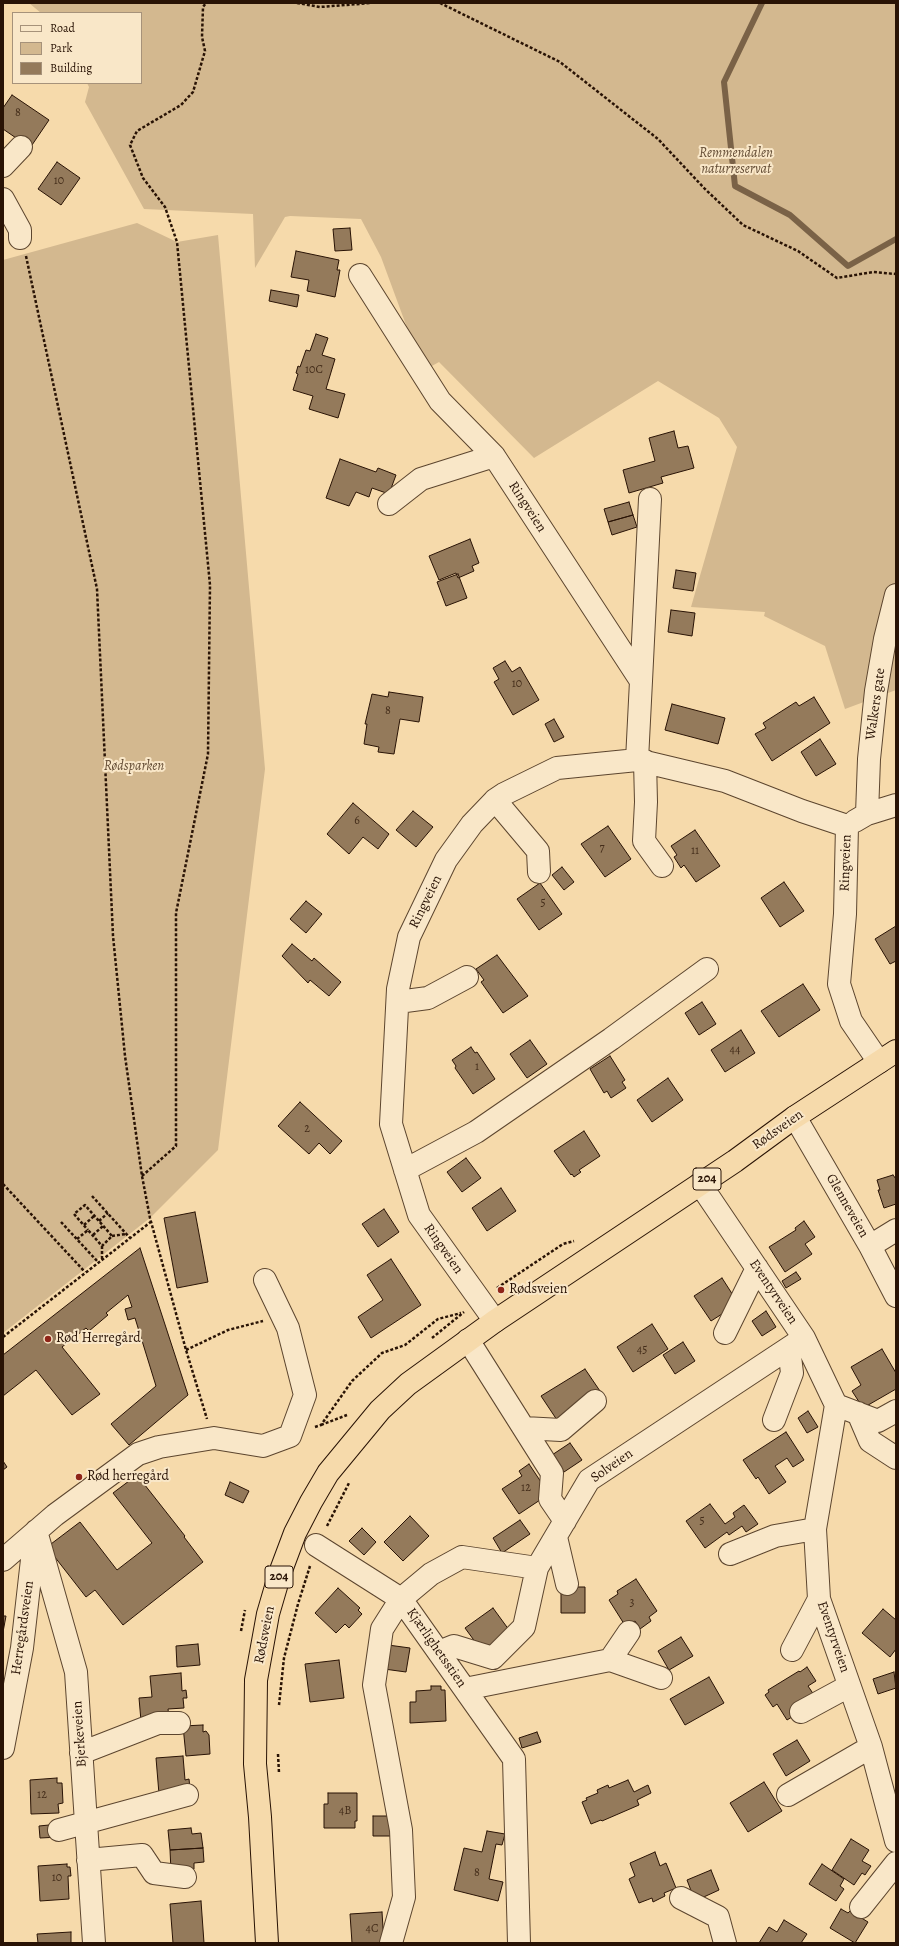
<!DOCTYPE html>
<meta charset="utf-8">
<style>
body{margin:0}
#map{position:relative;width:899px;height:1946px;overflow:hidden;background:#f6daab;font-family:Alegreya,serif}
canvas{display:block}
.frame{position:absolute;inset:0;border:4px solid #291305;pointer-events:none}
.legend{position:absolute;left:12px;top:12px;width:130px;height:72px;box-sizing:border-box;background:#f9e7c8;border:1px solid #a6927a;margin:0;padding:5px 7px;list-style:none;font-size:12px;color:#291305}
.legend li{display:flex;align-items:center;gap:8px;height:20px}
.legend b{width:20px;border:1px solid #a6927a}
</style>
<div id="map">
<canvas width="899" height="1946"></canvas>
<div class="frame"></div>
<ul class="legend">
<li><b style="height:5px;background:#f9e7c8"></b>Road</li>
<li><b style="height:11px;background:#d3b88f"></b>Park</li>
<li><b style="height:11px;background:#947a5b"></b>Building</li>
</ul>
</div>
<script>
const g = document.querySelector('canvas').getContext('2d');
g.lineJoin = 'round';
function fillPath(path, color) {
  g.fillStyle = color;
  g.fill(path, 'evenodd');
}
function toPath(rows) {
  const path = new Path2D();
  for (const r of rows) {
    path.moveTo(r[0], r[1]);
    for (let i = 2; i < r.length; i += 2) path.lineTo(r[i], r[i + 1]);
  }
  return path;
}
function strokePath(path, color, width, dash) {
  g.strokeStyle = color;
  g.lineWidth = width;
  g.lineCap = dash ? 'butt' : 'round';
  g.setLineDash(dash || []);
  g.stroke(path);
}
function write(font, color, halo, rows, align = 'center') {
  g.font = font + ' Alegreya,serif';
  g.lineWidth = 4;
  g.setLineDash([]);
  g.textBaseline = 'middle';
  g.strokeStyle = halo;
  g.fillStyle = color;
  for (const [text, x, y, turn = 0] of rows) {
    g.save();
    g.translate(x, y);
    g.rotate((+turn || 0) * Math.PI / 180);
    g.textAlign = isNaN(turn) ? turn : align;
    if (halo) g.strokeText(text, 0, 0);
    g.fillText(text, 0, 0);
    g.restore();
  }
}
const green = toPath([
 [29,3,896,3,896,690,845,709,825,646,764,616,765,612,691,607,737,447,719,418,658,381,534,458,439,362,423,371,381,257,361,219,290,216,285,217,255,268,253,214,144,209,85,102,89,87,87,83,141,83,141,13,41,13],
 [137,223,177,242,218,235,265,769,218,1150,150,1218,3,1333,3,260]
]);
const stream = toPath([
 [762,3,724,82,735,186,790,215,848,266,896,239]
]);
const building = toPath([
 [12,95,49,120,32,145,21,137,19,140,3,129,3,108,12,95],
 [57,162,80,178,61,205,38,189,57,162],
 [350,228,352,250,335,251,333,229,350,228],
 [296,251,339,260,337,270,340,270,335,297,307,291,309,280,291,277,296,251],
 [271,290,299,295,297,307,269,301,271,290],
 [316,334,328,338,322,355,335,359,326,389,345,394,338,418,309,409,313,396,293,390,298,374,296,373,298,366,300,367,306,350,310,351,316,334],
 [674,431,678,448,688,446,694,468,661,477,663,483,629,493,623,470,655,461,649,438,674,431],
 [340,459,376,472,378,468,396,475,389,494,372,488,369,497,356,492,349,506,326,498,340,459],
 [629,502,633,515,608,522,604,509,629,502],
 [633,515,637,527,612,535,608,522,633,515],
 [470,539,479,563,472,566,474,571,458,578,456,573,439,580,429,556,470,539],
 [676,570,696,573,693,591,673,588,676,570],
 [458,574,467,598,446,606,437,582,458,574],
 [671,610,695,613,692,636,668,632,671,610],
 [505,661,512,672,520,667,539,700,513,715,494,682,499,679,493,668,505,661],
 [389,692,423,697,419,722,400,719,394,754,378,752,379,747,364,744,367,724,365,724,372,694,388,697,389,692],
 [814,697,830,723,772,761,755,734,766,728,763,723,796,702,799,706,814,697],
 [672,704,725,718,718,744,665,730,672,704],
 [554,719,564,737,554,742,545,724,554,719],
 [820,739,836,764,816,776,801,752,820,739],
 [353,803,389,834,378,849,363,837,349,854,327,834,353,803],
 [413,811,433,827,416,847,396,830,413,811],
 [608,826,631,859,605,877,581,844,608,826],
 [695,830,720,866,696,882,684,865,681,868,674,857,677,855,671,846,695,830],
 [562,867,574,882,564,890,552,875,562,867],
 [784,882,804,911,780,927,761,898,784,882],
 [540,883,562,914,539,930,517,899,540,883],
 [306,901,322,914,306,933,290,919,306,901],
 [896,926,896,961,890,964,875,939,896,926],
 [292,944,312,961,314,958,341,982,329,996,310,980,308,983,282,956,292,944],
 [497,955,528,996,503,1013,481,982,484,980,476,969,497,955],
 [803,984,820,1010,779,1037,761,1011,803,984],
 [702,1002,716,1024,699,1035,685,1013,702,1002],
 [741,1030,755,1053,725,1072,711,1050,741,1030],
 [530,1040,547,1064,527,1078,510,1054,530,1040],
 [471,1047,475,1053,477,1052,495,1079,473,1094,455,1068,456,1066,452,1060,471,1047],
 [610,1056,625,1080,622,1082,626,1088,611,1098,607,1091,604,1093,590,1069,610,1056],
 [668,1078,683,1100,652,1122,637,1100,668,1078],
 [300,1102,342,1141,330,1154,319,1143,309,1154,278,1126,300,1102],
 [584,1131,600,1156,579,1170,581,1172,574,1177,572,1174,571,1175,554,1151,584,1131],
 [466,1158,481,1178,462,1192,447,1172,466,1158],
 [893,1175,896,1179,896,1204,884,1208,878,1190,880,1190,877,1180,893,1175],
 [501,1188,516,1211,487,1231,472,1208,501,1188],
 [384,1209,399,1232,378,1247,362,1224,384,1209],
 [195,1212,208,1282,177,1288,164,1218,195,1212],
 [804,1221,815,1237,805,1244,812,1254,785,1272,769,1247,796,1230,795,1228,804,1221],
 [140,1248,188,1395,129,1445,111,1424,156,1386,135,1318,128,1320,125,1309,132,1307,128,1295,106,1313,108,1315,89,1331,86,1328,62,1347,100,1394,72,1415,36,1370,3,1396,3,1355,140,1248],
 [391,1259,421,1305,371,1338,358,1317,383,1300,367,1275,391,1259],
 [796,1272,801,1279,786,1288,782,1281,796,1272],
 [722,1278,738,1303,725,1318,722,1314,711,1321,694,1296,722,1278],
 [766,1311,776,1327,762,1336,752,1321,766,1311],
 [652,1324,668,1349,633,1372,617,1347,652,1324],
 [683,1342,695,1361,675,1374,663,1355,683,1342],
 [882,1349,896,1373,896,1389,863,1408,852,1391,861,1385,851,1367,882,1349],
 [585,1369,600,1391,557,1420,541,1396,585,1369],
 [808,1411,818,1427,807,1433,798,1418,808,1411],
 [786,1432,804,1460,793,1467,787,1458,775,1466,786,1482,769,1494,758,1477,756,1479,743,1460,786,1432],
 [570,1443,582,1460,564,1472,552,1455,570,1443],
 [3,1461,7,1467,3,1470,3,1461],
 [529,1464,549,1494,519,1514,502,1489,522,1476,519,1471,529,1464],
 [137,1475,185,1536,184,1537,203,1562,123,1625,95,1590,86,1597,47,1547,80,1522,117,1570,152,1543,113,1493,137,1475],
 [230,1482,249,1491,243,1503,225,1495,230,1482],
 [710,1504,725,1524,735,1517,733,1513,744,1505,758,1524,746,1532,742,1526,729,1535,727,1532,705,1548,686,1521,710,1504],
 [410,1516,429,1536,403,1561,384,1542,410,1516],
 [520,1520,530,1534,502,1553,493,1538,520,1520],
 [362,1528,376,1542,364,1555,349,1541,362,1528],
 [636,1579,657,1611,649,1617,651,1621,640,1629,635,1621,626,1627,609,1600,618,1594,617,1591,636,1579],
 [561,1587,585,1587,585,1613,561,1613,561,1587],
 [338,1588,360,1608,358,1610,362,1614,349,1628,345,1624,336,1633,315,1613,338,1588],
 [493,1608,512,1634,484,1654,465,1628,493,1608],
 [883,1609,896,1620,896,1649,890,1657,862,1633,883,1609],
 [3,1616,6,1616,3,1632,3,1616],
 [681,1637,693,1656,669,1670,658,1651,681,1637],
 [198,1644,200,1665,177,1667,176,1646,198,1644],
 [388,1645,410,1648,406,1672,384,1669,388,1645],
 [339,1660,344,1698,310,1702,305,1664,339,1660],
 [807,1667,816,1681,808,1686,818,1701,787,1720,777,1704,773,1707,765,1695,769,1692,768,1690,799,1671,800,1672,807,1667],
 [894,1672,896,1688,878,1694,873,1679,894,1672],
 [181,1673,182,1691,186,1690,187,1698,183,1698,184,1708,168,1709,169,1718,141,1721,139,1698,152,1697,150,1676,181,1673],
 [709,1677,724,1703,685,1725,670,1699,709,1677],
 [431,1686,441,1686,441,1690,445,1690,446,1721,410,1723,410,1702,416,1702,416,1691,431,1690,431,1686],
 [203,1725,203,1732,206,1731,209,1735,210,1754,186,1756,183,1726,203,1725],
 [537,1732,541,1742,522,1748,519,1738,537,1732],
 [797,1740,810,1761,786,1776,773,1754,797,1740],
 [183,1756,185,1780,189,1779,190,1789,159,1794,156,1758,183,1756],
 [57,1778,57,1783,62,1783,63,1803,58,1804,59,1813,31,1814,30,1780,57,1778],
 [628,1780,634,1792,648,1785,651,1793,637,1800,639,1805,602,1821,601,1820,591,1824,582,1802,587,1800,586,1798,598,1793,597,1790,608,1785,609,1788,628,1780],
 [764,1782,782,1811,748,1832,730,1803,764,1782],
 [328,1793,357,1793,357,1821,355,1821,355,1828,324,1828,324,1804,328,1804,328,1793],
 [373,1816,390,1816,391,1836,373,1836,373,1816],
 [59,1824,60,1837,40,1838,39,1826,59,1824],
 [191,1828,192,1834,201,1833,203,1848,170,1850,168,1830,191,1828],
 [487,1831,505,1834,502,1845,496,1844,489,1879,503,1882,498,1901,454,1890,464,1848,482,1852,487,1831],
 [851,1839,869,1850,862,1861,871,1866,865,1875,862,1873,854,1885,832,1870,851,1839],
 [203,1848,204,1862,194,1863,194,1869,171,1871,170,1850,203,1848],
 [655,1852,660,1866,666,1863,676,1888,664,1893,665,1896,653,1902,652,1898,639,1903,629,1879,635,1876,630,1863,655,1852],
 [67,1864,67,1867,70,1867,71,1876,68,1876,69,1899,40,1901,38,1866,67,1864],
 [822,1864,844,1879,840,1886,844,1889,836,1901,809,1884,822,1864],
 [711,1870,719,1890,695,1901,687,1880,711,1870],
 [201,1901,204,1943,173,1943,170,1904,201,1901],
 [841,1909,848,1913,850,1911,868,1922,855,1943,830,1928,841,1909],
 [382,1912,384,1943,352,1943,350,1914,382,1912],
 [784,1920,807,1934,801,1943,759,1943,769,1927,777,1932,784,1920],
 [71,1932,71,1943,38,1943,37,1934,71,1932]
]);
const path = toPath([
 [297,3,320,7,371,3],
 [440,3,560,62,658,139,705,189,743,225,798,251,837,278,873,272,896,274],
 [26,256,97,589,113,936,125,1056,142,1176,150,1218,186,1350,207,1419],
 [142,1176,176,1146,176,913,208,754,210,585,177,242,165,207,143,178,130,145,137,131,181,105,193,92,205,51,202,37,203,7,206,3],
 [3,1184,85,1272],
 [92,1196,130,1238],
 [99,1221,108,1213],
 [61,1222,98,1262],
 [84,1225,94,1216],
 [93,1235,103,1226],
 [112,1236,126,1234],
 [77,1239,88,1230,102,1246,112,1236,85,1205,74,1214,88,1230],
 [102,1246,102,1259],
 [497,1288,563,1244,574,1241],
 [3,1337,152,1221],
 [432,1338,464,1312],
 [186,1350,228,1330,263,1321],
 [321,1425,347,1415],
 [315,1427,321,1425,352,1381,382,1353,405,1345,438,1319,461,1313],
 [327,1526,349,1483],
 [241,1631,245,1610],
 [279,1705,284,1658,298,1604,310,1566],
 [278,1754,279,1773]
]);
const minor = toPath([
 [3,166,21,147],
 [3,199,20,230,20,238],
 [360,275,440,401,494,456,641,681,637,760],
 [389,504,421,479,494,456],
 [641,681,650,499],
 [645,761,646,802,644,841,662,866],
 [495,800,538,851,539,872],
 [867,814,869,759,876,691,885,639,896,595],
 [855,821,867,814,896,805],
 [398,1002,428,998,467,977],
 [795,1117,870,1246,896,1296],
 [405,1170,476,1132,611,1039,707,969],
 [700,1184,804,1338,836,1405,815,1529,819,1599,871,1747,896,1841],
 [870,1246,896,1230],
 [495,1321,419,1215,391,1124,398,989,409,937,446,860,472,824,495,800,504,794,557,768,637,760,725,781,802,811,847,826,845,914,839,984,851,1021,879,1062],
 [725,1333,757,1268],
 [468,1340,552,1473,550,1499,565,1521],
 [836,1405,878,1421,896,1411],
 [858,1413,870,1441,896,1458],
 [774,1420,792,1373,789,1348],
 [524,1428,561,1430,595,1401],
 [36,1531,76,1672,94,1943],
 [556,1537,567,1584],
 [316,1545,401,1599,514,1759,519,1943],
 [730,1554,775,1536,815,1529],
 [3,1560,55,1515,138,1454,159,1447,214,1438,263,1446,290,1436,305,1395,288,1328,265,1280],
 [792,1650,819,1599],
 [439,1652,454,1646,493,1658,524,1627,537,1568],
 [610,1660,629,1632],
 [465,1689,610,1660,661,1678],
 [801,1712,849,1686],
 [3,1748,22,1648,34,1542],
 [81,1753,158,1723,179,1723],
 [788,1795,871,1747],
 [59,1830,187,1795],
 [88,1860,142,1855,154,1873,185,1877],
 [681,1898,718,1917,725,1943],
 [861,1907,896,1863],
 [391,1943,404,1897,401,1830,374,1685,382,1629,401,1599,431,1574,462,1557,537,1568,589,1480,804,1338]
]);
const highway = toPath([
 [267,1943,260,1817,255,1764,256,1680,268,1614,280,1573,295,1533,311,1502,328,1473,380,1410,408,1384,495,1321,735,1161,795,1117,896,1051]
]);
const markers = [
 [501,1290,4,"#8f2418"],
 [48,1339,4,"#8f2418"],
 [79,1477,4,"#8f2418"]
];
const numberNames = [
 ["8",18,113],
 ["10",59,181],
 ["10C",314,370],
 ["10",517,684],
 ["8",388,711],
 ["6",357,821],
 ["7",602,848],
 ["11",695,851],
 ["5",543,903],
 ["44",735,1050],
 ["1",477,1067],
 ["2",307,1129],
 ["45",642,1350],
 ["12",526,1488],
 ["5",702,1521],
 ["3",632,1603],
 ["12",42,1795],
 ["4B",345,1811],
 ["8",477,1873],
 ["10",57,1878],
 ["4C",372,1929]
];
const shields = [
 [707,1179,28],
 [279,1577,28]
];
const shieldNames = [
 ["204",707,1179],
 ["204",279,1577]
];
const parkNames = [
 ["Remmendalen",736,154],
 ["naturreservat",736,170],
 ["Rødsparken",134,767]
];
const streetNames = [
 ["Ringveien",527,507,57],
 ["Walkers gate",876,704,-82],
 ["Ringveien",846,863,-88],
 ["Ringveien",426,902,-64],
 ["Rødsveien",778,1130,-35],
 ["Glenneveien",847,1206,60],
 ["Ringveien",443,1249,55],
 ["Eventyrveien",773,1292,56],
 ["Solveien",612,1466,-35],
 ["Herregårdsveien",23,1628,-82],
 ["Rødsveien",265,1635,-79],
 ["Eventyrveien",833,1637,71],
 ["Kjærlighetsstien",436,1648,55],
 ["Bjerkeveien",80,1734,-94]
];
const poiNames = [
 ["Rødsveien",509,1290],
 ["Rød Herregård",56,1339],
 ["Rød herregård",87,1477]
];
fillPath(green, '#d3b88f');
strokePath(stream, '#7a6247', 6);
fillPath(building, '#947a5b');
strokePath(building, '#291305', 1);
strokePath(minor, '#5c452e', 24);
strokePath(highway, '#291305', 24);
strokePath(path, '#291305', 2.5, [3, 2]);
strokePath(minor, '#f9e7c8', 22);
strokePath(highway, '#f6daab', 22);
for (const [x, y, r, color] of markers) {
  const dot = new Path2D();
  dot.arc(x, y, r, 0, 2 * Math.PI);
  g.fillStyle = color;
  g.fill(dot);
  strokePath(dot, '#f9e7c8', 1.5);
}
write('12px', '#442d1a', null, numberNames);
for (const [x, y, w] of shields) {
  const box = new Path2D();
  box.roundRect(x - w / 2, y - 11, w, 22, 3);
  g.fillStyle = '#f9e7c8';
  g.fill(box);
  strokePath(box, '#291305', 1);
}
write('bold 13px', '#291305', null, shieldNames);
write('italic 14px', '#644d35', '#f9e7c8', parkNames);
write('14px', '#291305', '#f9e7c8', streetNames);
write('14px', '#291305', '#f9e7c8', poiNames, 'left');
</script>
